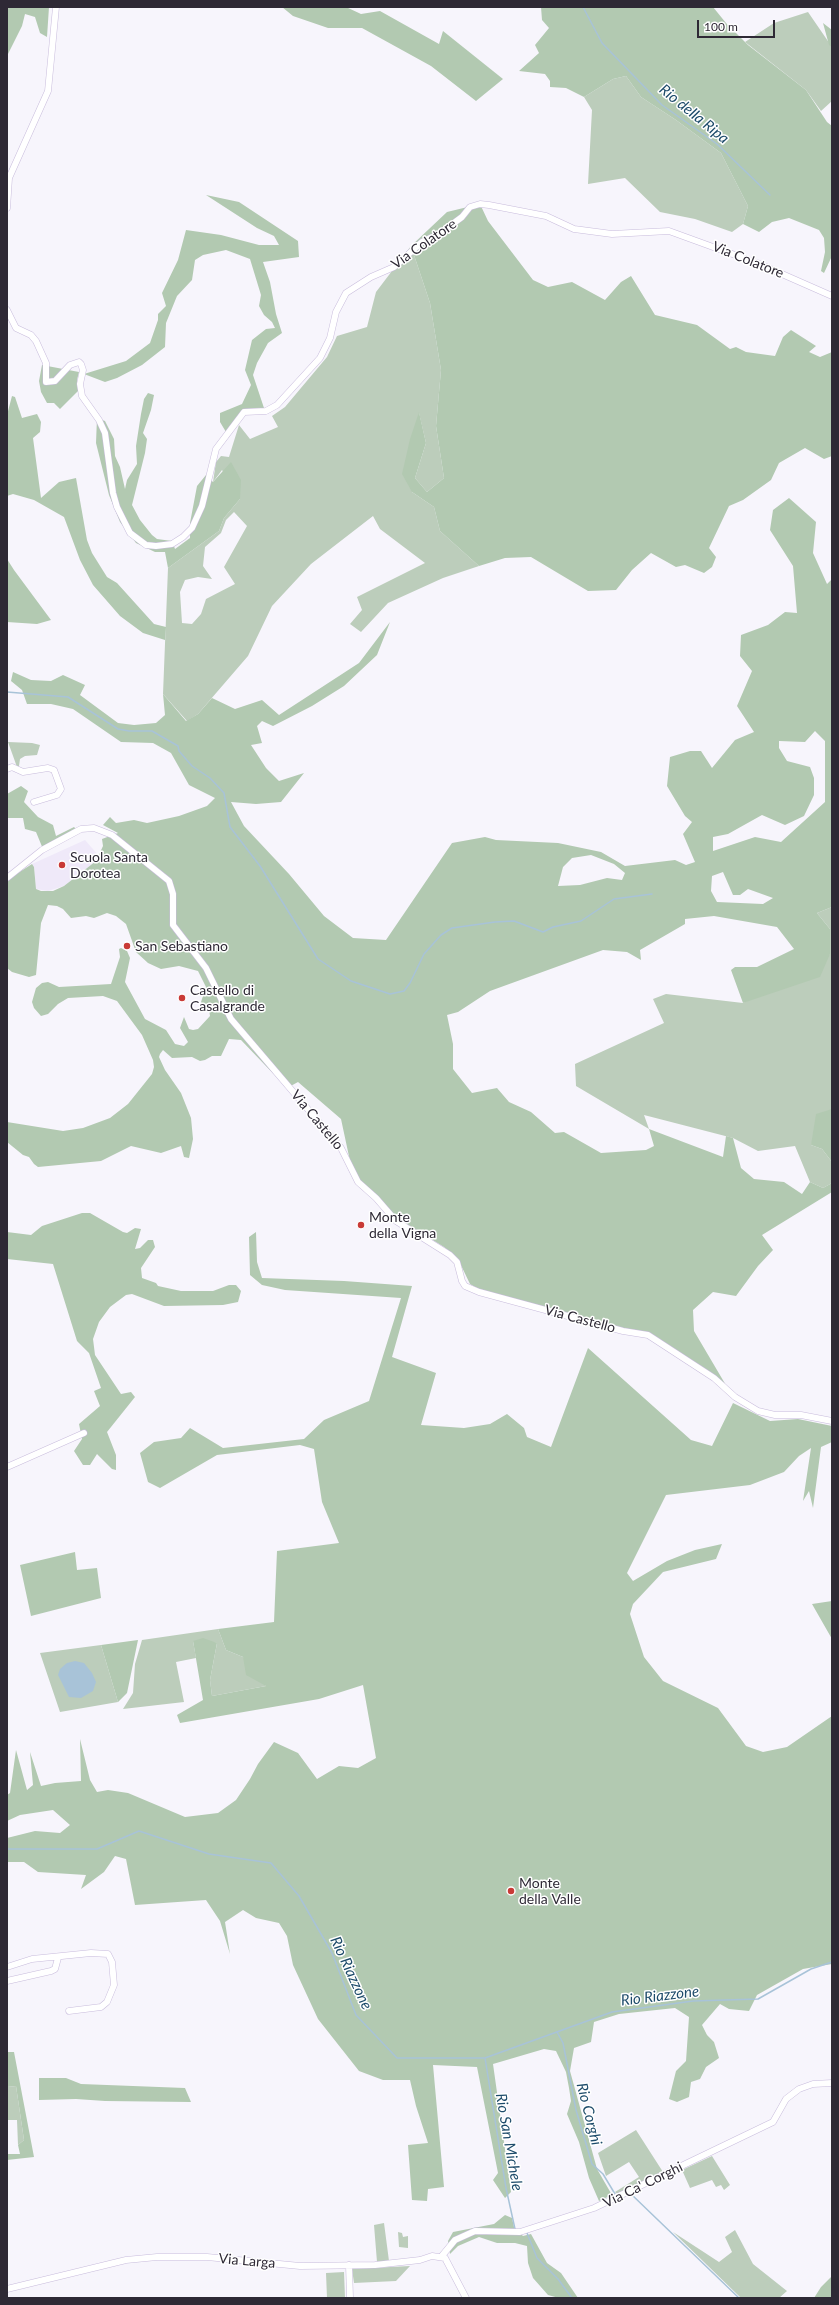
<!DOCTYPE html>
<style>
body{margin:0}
#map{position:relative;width:839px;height:2305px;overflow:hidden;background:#f7f5fc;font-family:Lato,sans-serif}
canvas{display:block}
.frame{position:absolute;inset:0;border:8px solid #2e2935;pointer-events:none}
.scale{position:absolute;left:697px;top:20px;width:78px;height:18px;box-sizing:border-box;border:2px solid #2e2935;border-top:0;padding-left:5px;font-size:12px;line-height:14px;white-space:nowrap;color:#2e2935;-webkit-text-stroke:3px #fff;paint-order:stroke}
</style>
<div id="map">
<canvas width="839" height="2305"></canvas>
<div class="frame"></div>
<div class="scale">100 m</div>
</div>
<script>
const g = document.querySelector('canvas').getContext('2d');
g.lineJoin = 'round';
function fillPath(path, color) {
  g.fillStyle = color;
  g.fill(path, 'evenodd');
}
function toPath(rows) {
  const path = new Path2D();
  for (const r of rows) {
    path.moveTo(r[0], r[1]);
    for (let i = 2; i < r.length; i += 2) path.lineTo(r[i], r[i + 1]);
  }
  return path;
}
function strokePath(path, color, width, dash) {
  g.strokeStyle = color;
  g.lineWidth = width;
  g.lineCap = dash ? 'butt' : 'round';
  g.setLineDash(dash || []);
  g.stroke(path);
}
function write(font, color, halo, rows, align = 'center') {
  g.font = font + ' Lato,sans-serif';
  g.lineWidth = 3;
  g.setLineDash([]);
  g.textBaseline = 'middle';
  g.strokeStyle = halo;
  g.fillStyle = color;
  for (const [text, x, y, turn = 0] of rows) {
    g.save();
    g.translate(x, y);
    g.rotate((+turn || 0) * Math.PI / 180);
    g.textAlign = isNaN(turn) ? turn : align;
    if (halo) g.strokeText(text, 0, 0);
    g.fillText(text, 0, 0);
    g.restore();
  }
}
const built = toPath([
 [85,840,99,856,96,861,64,886,48,891,36,889,34,867,32,864]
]);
const green = toPath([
 [808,12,832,47,832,101,821,111,806,90,745,42,774,23],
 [626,76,641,97,676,120,721,153,748,206,743,224,732,232,695,219,660,212,625,178,588,184,592,110,584,97,613,79],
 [411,246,430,303,441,370,436,426,444,478,427,492,415,478,426,443,419,413,412,492,434,507,440,531,479,566,443,578,388,603,361,632,350,624,362,610,357,597,425,563,380,529,373,516,311,564,272,606,248,656,198,714,187,721,163,694,168,568,219,531,224,518,240,499,222,470,213,482,216,462,221,456,229,457,239,425,250,439,278,427,272,416,285,407,327,357,337,336,367,327,376,292],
 [234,512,247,526,224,567,235,584,206,599,201,614,192,624,182,623,180,592,185,580,198,577,212,579,203,566,205,547,221,533,226,520],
 [8,742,32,743,40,745,37,755,25,756,20,759,19,766,17,767],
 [832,907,832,1109,811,1145,822,1149,832,1162,832,1183,823,1188,810,1182,795,1146,758,1151,733,1138,644,1115,649,1129,576,1086,575,1064,664,1023,653,999,666,994,743,1003,830,954,830,929,817,913],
 [218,1629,226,1650,243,1657,266,1686,212,1696,210,1680,217,1643,193,1641,196,1658,176,1662,184,1702,123,1709,133,1693,135,1664,142,1640],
 [101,1645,118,1702,60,1712,40,1653],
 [16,2086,24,2140,18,2145,17,2120,7,2120,7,2087],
 [636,2130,663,2172,618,2195,615,2192,639,2177,629,2162,606,2176,598,2153],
 [712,2156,730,2185,724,2190,721,2185,716,2187,712,2180,690,2188,682,2170],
 [384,2223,389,2261,377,2262,374,2225],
 [735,2230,753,2264,787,2291,779,2298,741,2298,673,2232,719,2262,732,2252,725,2237],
 [398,2232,402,2233,403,2237,408,2236,408,2248,399,2247],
 [410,2266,396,2281,354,2283,352,2269],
 [344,2272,345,2298,327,2298,326,2273]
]);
const forest = toPath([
 [7,7,49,7,47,37,40,33,35,17,25,14,22,26,7,56],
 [282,7,346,7,361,14,380,11,439,44,443,31,503,79,476,101,431,66,362,28,328,28,293,16],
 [541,7,713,7,726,23,748,45,806,90,827,122,832,126,832,256,824,273,821,271,825,252,824,238,819,230,789,218,772,222,759,232,743,224,748,206,721,153,676,120,641,97,626,76,613,79,584,97,566,88,550,87,550,81,545,74,519,71,539,53,535,45,549,28,542,20],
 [823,23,832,30,832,47,829,45],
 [206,195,239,202,298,241,299,257,263,262,270,282,276,314,282,333,268,343,257,363,253,375,264,408,264,413,244,414,226,432,220,422,220,413,242,404,251,385,245,370,252,340,266,329,275,328,272,322,264,315,259,306,261,295,250,259,226,250,203,255,195,260,192,280,177,296,166,323,165,347,142,365,117,378,105,382,84,374,126,361,150,343,158,320,158,314,166,306,162,293,178,260,186,230,221,235,259,245,279,245,274,236,257,228],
 [480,204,488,221,533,280,548,287,572,282,605,300,621,282,631,276,655,315,697,325,730,349,736,347,746,352,775,356,783,337,791,330,816,346,809,352,820,357,832,352,832,456,824,459,805,448,779,463,771,480,743,500,729,506,709,548,716,557,712,567,704,573,685,565,676,567,651,553,632,570,616,590,588,591,531,557,505,558,479,566,440,531,434,507,412,492,402,474,410,439,419,412,426,443,415,478,427,492,444,478,436,426,441,370,430,303,411,246,447,212],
 [42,365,79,372,77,380,79,390,60,409,54,403,47,403,41,392,39,381],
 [148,393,154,395,151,410,143,433,147,439,145,453,132,505,140,520,152,535,157,539,172,541,175,549,190,538,190,523,197,486,206,475,213,482,231,462,241,480,240,499,224,518,219,531,168,568,165,552,155,552,136,543,120,522,109,495,96,443,97,418,105,421,114,439,115,456,120,467,125,489,127,480,137,464,136,446,141,414,144,399],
 [12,396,15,397,22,418,37,414,41,422,40,432,33,438,41,498,59,482,76,478,87,540,92,553,107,577,117,583,154,624,166,627,165,640,143,633,120,616,93,585,80,560,64,517,34,500,13,494,7,496,7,415],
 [789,498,816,522,813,553,827,584,832,579,832,907,817,913,830,929,830,954,820,977,743,1003,731,970,735,967,757,967,794,949,777,927,714,916,685,919,685,924,640,950,641,960,627,952,603,950,490,991,458,1012,447,1015,453,1044,453,1069,472,1093,497,1088,509,1102,531,1112,555,1133,564,1132,601,1153,646,1150,654,1146,649,1129,723,1157,726,1136,733,1138,741,1168,754,1179,784,1182,802,1194,810,1182,823,1188,832,1183,832,1192,762,1235,773,1250,758,1266,736,1296,713,1292,693,1310,694,1331,727,1387,655,1337,480,1290,470,1284,458,1259,444,1247,397,1218,359,1182,350,1161,341,1119,298,1082,287,1088,241,1040,229,1039,221,1056,212,1056,205,1060,200,1061,192,1057,172,1058,163,1050,160,1054,159,1057,165,1070,181,1093,191,1118,193,1139,189,1158,184,1157,181,1146,161,1153,131,1146,101,1161,38,1167,34,1164,29,1157,23,1155,7,1142,7,1122,63,1131,83,1128,110,1118,128,1104,152,1074,154,1067,153,1060,142,1035,117,1001,103,996,68,998,58,1004,48,1014,41,1016,34,1008,32,1002,36,988,42,983,48,982,59,987,111,984,120,957,119,949,121,948,127,951,130,958,125,982,145,1019,166,1030,175,1044,184,1046,188,1042,180,1028,184,1017,189,1029,193,1030,198,1029,210,1016,209,1010,201,1002,206,987,198,971,179,966,161,969,148,963,136,952,126,924,116,916,107,913,94,918,86,916,71,918,63,909,57,906,48,905,41,923,36,975,29,977,12,972,7,968,7,880,32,864,34,867,36,889,41,891,53,891,64,886,96,861,103,846,102,839,118,833,103,825,110,817,116,823,134,820,147,823,179,816,207,806,215,798,189,785,171,753,153,743,121,742,73,709,51,704,27,704,22,690,11,681,13,672,31,680,51,681,63,675,85,685,80,695,118,723,134,725,156,723,165,715,163,694,186,721,198,714,212,698,235,709,262,700,279,715,359,663,390,622,377,655,344,686,312,706,273,726,262,721,257,726,262,743,251,745,266,768,279,781,304,773,281,802,256,804,231,802,244,826,289,874,324,916,353,938,386,940,452,843,485,837,496,840,558,843,601,852,625,866,675,860,686,865,695,862,683,834,692,822,685,816,667,786,670,757,690,751,701,751,712,768,735,740,754,732,737,706,752,671,740,656,741,635,768,625,785,612,797,613,793,566,770,530,773,510],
 [815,731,825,741,825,802,781,842,755,837,713,851,713,837,728,834,762,815,785,825,804,816,814,795,814,778,810,767,787,761,779,748,779,741,805,742],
 [591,855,614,864,625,873,622,880,607,878,580,885,558,886,563,867,572,858],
 [723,872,733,895,740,895,748,889,773,898,763,904,717,902,711,891,712,876],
 [7,559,14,570,51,620,37,624,7,622],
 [21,786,28,791,24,802,38,817,53,825,56,836,74,827,78,831,43,849,36,832,25,829,23,818,7,818,7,794],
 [832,1109,832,1162,822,1149,811,1145,816,1114],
 [82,1213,90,1213,123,1232,127,1233,135,1228,141,1229,135,1249,140,1248,148,1240,153,1240,155,1247,141,1268,142,1278,156,1283,158,1286,181,1291,213,1291,229,1285,236,1285,241,1291,238,1302,223,1305,164,1306,132,1294,126,1295,110,1307,99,1322,93,1339,95,1355,121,1394,131,1392,135,1397,107,1432,116,1455,116,1470,112,1469,97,1454,90,1465,83,1465,74,1451,82,1439,79,1424,100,1406,94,1391,101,1388,89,1353,77,1341,53,1264,7,1259,7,1232,31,1235,42,1226],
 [256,1232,257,1262,262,1278,344,1281,412,1286,392,1357,436,1373,421,1425,464,1428,490,1424,507,1414,524,1428,527,1437,551,1447,588,1348,691,1440,712,1446,733,1403,770,1421,798,1419,832,1426,832,1442,821,1447,813,1508,809,1491,803,1501,811,1448,799,1456,784,1472,750,1485,666,1495,627,1573,633,1581,667,1561,695,1550,722,1544,716,1559,663,1572,633,1604,630,1614,644,1657,663,1681,718,1708,746,1746,763,1752,787,1747,832,1716,832,1964,803,1969,757,1995,749,2011,729,2009,720,2004,702,2025,707,2035,714,2042,719,2058,706,2067,700,2079,691,2082,689,2097,677,2102,669,2099,676,2071,686,2061,689,2017,675,2008,619,2014,594,2022,591,2042,574,2048,570,2071,597,2169,612,2195,599,2201,589,2178,579,2142,567,2114,571,2101,569,2088,566,2072,556,2051,544,2049,493,2064,511,2192,505,2198,493,2180,498,2173,477,2067,433,2065,444,2187,428,2189,427,2201,412,2200,408,2145,428,2143,416,2106,410,2080,383,2080,359,2071,318,2019,293,1965,287,1936,279,1923,256,1918,243,1910,225,1922,230,1954,220,1921,206,1900,135,1905,126,1859,115,1856,104,1872,81,1889,86,1875,38,1872,24,1862,7,1862,7,1838,35,1831,60,1833,70,1825,53,1810,20,1815,7,1821,7,1795,10,1793,16,1750,27,1790,33,1785,30,1752,41,1786,55,1783,81,1781,80,1739,90,1780,97,1792,108,1790,128,1793,185,1817,218,1813,236,1800,250,1779,258,1764,274,1742,298,1753,317,1779,339,1766,358,1768,376,1758,363,1685,319,1699,180,1723,177,1715,203,1700,193,1641,203,1638,217,1643,210,1680,212,1696,266,1686,246,1675,243,1657,226,1650,218,1629,274,1622,277,1551,339,1543,322,1502,314,1449,300,1445,217,1455,160,1488,148,1482,140,1453,154,1442,181,1438,190,1428,223,1448,304,1439,324,1420,369,1401,401,1298,285,1290,262,1285,250,1275,249,1237],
 [75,1552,77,1570,97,1568,101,1598,31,1616,20,1565],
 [832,1601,832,1639,812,1604],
 [138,1640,127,1693,118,1702,101,1645],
 [7,2052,14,2052,34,2157,7,2160,7,2154,20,2154,18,2145,24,2140,16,2086,7,2087],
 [39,2078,66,2078,81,2084,185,2088,191,2102,105,2101,76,2099,39,2100],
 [505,2215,512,2218,514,2227,523,2236,531,2234,547,2263,561,2273,578,2298,559,2298,548,2295,533,2278,528,2263,527,2246,515,2243,497,2243,479,2237,458,2246,450,2254,448,2241,453,2232,494,2224],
 [832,2276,832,2298,814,2298,821,2287]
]);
const water = toPath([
 [75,1661,84,1663,92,1673,96,1682,93,1691,81,1698,69,1697,58,1675,60,1669,67,1663]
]);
const stream = toPath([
 [583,7,602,43,662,105,717,144,770,195],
 [7,692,68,697,118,729,129,731,152,731,178,746,179,751,192,766,210,778,224,793,230,827,260,866,318,959,351,981,390,994,404,991,410,983,424,954,441,935,452,928,495,922,514,921,543,932,553,927,581,921,614,899,652,894],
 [7,1849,97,1849,139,1831,209,1854,271,1863,299,1896,332,1953,356,2015,397,2058,485,2058,612,2012,693,2001,758,1999,811,1969,832,1962],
 [557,2032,563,2043,576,2110,592,2164,603,2174,615,2194],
 [485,2058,506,2188,515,2229],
 [631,2194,739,2298],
 [527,2233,537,2258,558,2279,572,2298]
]);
const street = toPath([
 [7,208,9,178,48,91,56,7],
 [7,310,16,328,31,335,36,341,46,363,46,382,55,381,70,365,79,362,81,364,83,370,80,384,82,396,99,420,105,433,113,493,117,507,130,533,146,545,156,546,172,544,183,537,192,528,202,506,216,449,244,412,266,411,277,405,320,358,330,338,336,312,346,293,371,277,394,267,422,242,439,234,462,217,470,207,480,204,489,205,546,216,574,229,612,234,669,231,757,263,832,296],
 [7,769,12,767,23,772,48,768,54,770,61,789,57,795,34,802],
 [7,878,42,850,81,829,94,828,112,835,169,881,173,894,173,925,206,968,231,1019,341,1148,358,1182,376,1198,396,1221,450,1255,457,1262,462,1281,465,1286,479,1292,623,1331,648,1335,714,1378,735,1397,758,1411,775,1415,801,1415,832,1421],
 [7,1467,84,1433],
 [7,1967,32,1959,91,1953,108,1954,112,1962,114,1985,107,2002,101,2007,69,2011],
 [7,1981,51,1971,55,1969,58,1958],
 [441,2257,455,2240,475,2231,520,2232,594,2208,773,2122,786,2099,799,2089,813,2084,832,2083],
 [349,2265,350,2298],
 [7,2289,126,2260,157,2257,207,2257,300,2266,375,2265,420,2260,432,2256,445,2258,466,2298]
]);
const markers = [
 [62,865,4,"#c93a36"],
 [127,946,4,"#c93a36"],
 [182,998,4,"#c93a36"],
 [361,1225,4,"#c93a36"],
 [511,1891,4,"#c93a36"]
];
const streetNames = [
 ["Via Colatore",424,244,-35],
 ["Via Colatore",748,260,22],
 ["Via Castello",317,1120,50],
 ["Via Castello",580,1319,15],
 ["Via Ca' Corghi",643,2185,-26],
 ["Via Larga",247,2261,5]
];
const poiNames = [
 ["Scuola Santa",70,857],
 ["Dorotea",70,873],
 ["San Sebastiano",135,946],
 ["Castello di",190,990],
 ["Casalgrande",190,1006],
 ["Monte",369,1217],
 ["della Vigna",369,1233],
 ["Monte",519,1883],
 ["della Valle",519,1899]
];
const waterNames = [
 ["Rio della Ripa",694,114,39],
 ["Rio Riazzone",351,1973,65],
 ["Rio Riazzone",660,1996,-7],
 ["Rio Corghi",589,2114,76],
 ["Rio San Michele",509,2142,80]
];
fillPath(built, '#efe9f9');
fillPath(green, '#bccdbb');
fillPath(forest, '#b2c9b1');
fillPath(water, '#a8c3d8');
strokePath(stream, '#a8c3d8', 1.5);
strokePath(street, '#c8bcdc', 7);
strokePath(street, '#fff', 6);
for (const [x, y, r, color] of markers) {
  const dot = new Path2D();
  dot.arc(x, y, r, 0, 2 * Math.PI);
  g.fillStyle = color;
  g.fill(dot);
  strokePath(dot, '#fff', 1.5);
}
write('14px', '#2e2935', '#fff', streetNames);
write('14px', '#2e2935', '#fff', poiNames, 'left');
write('italic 15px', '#1d4b6a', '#fff', waterNames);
</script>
